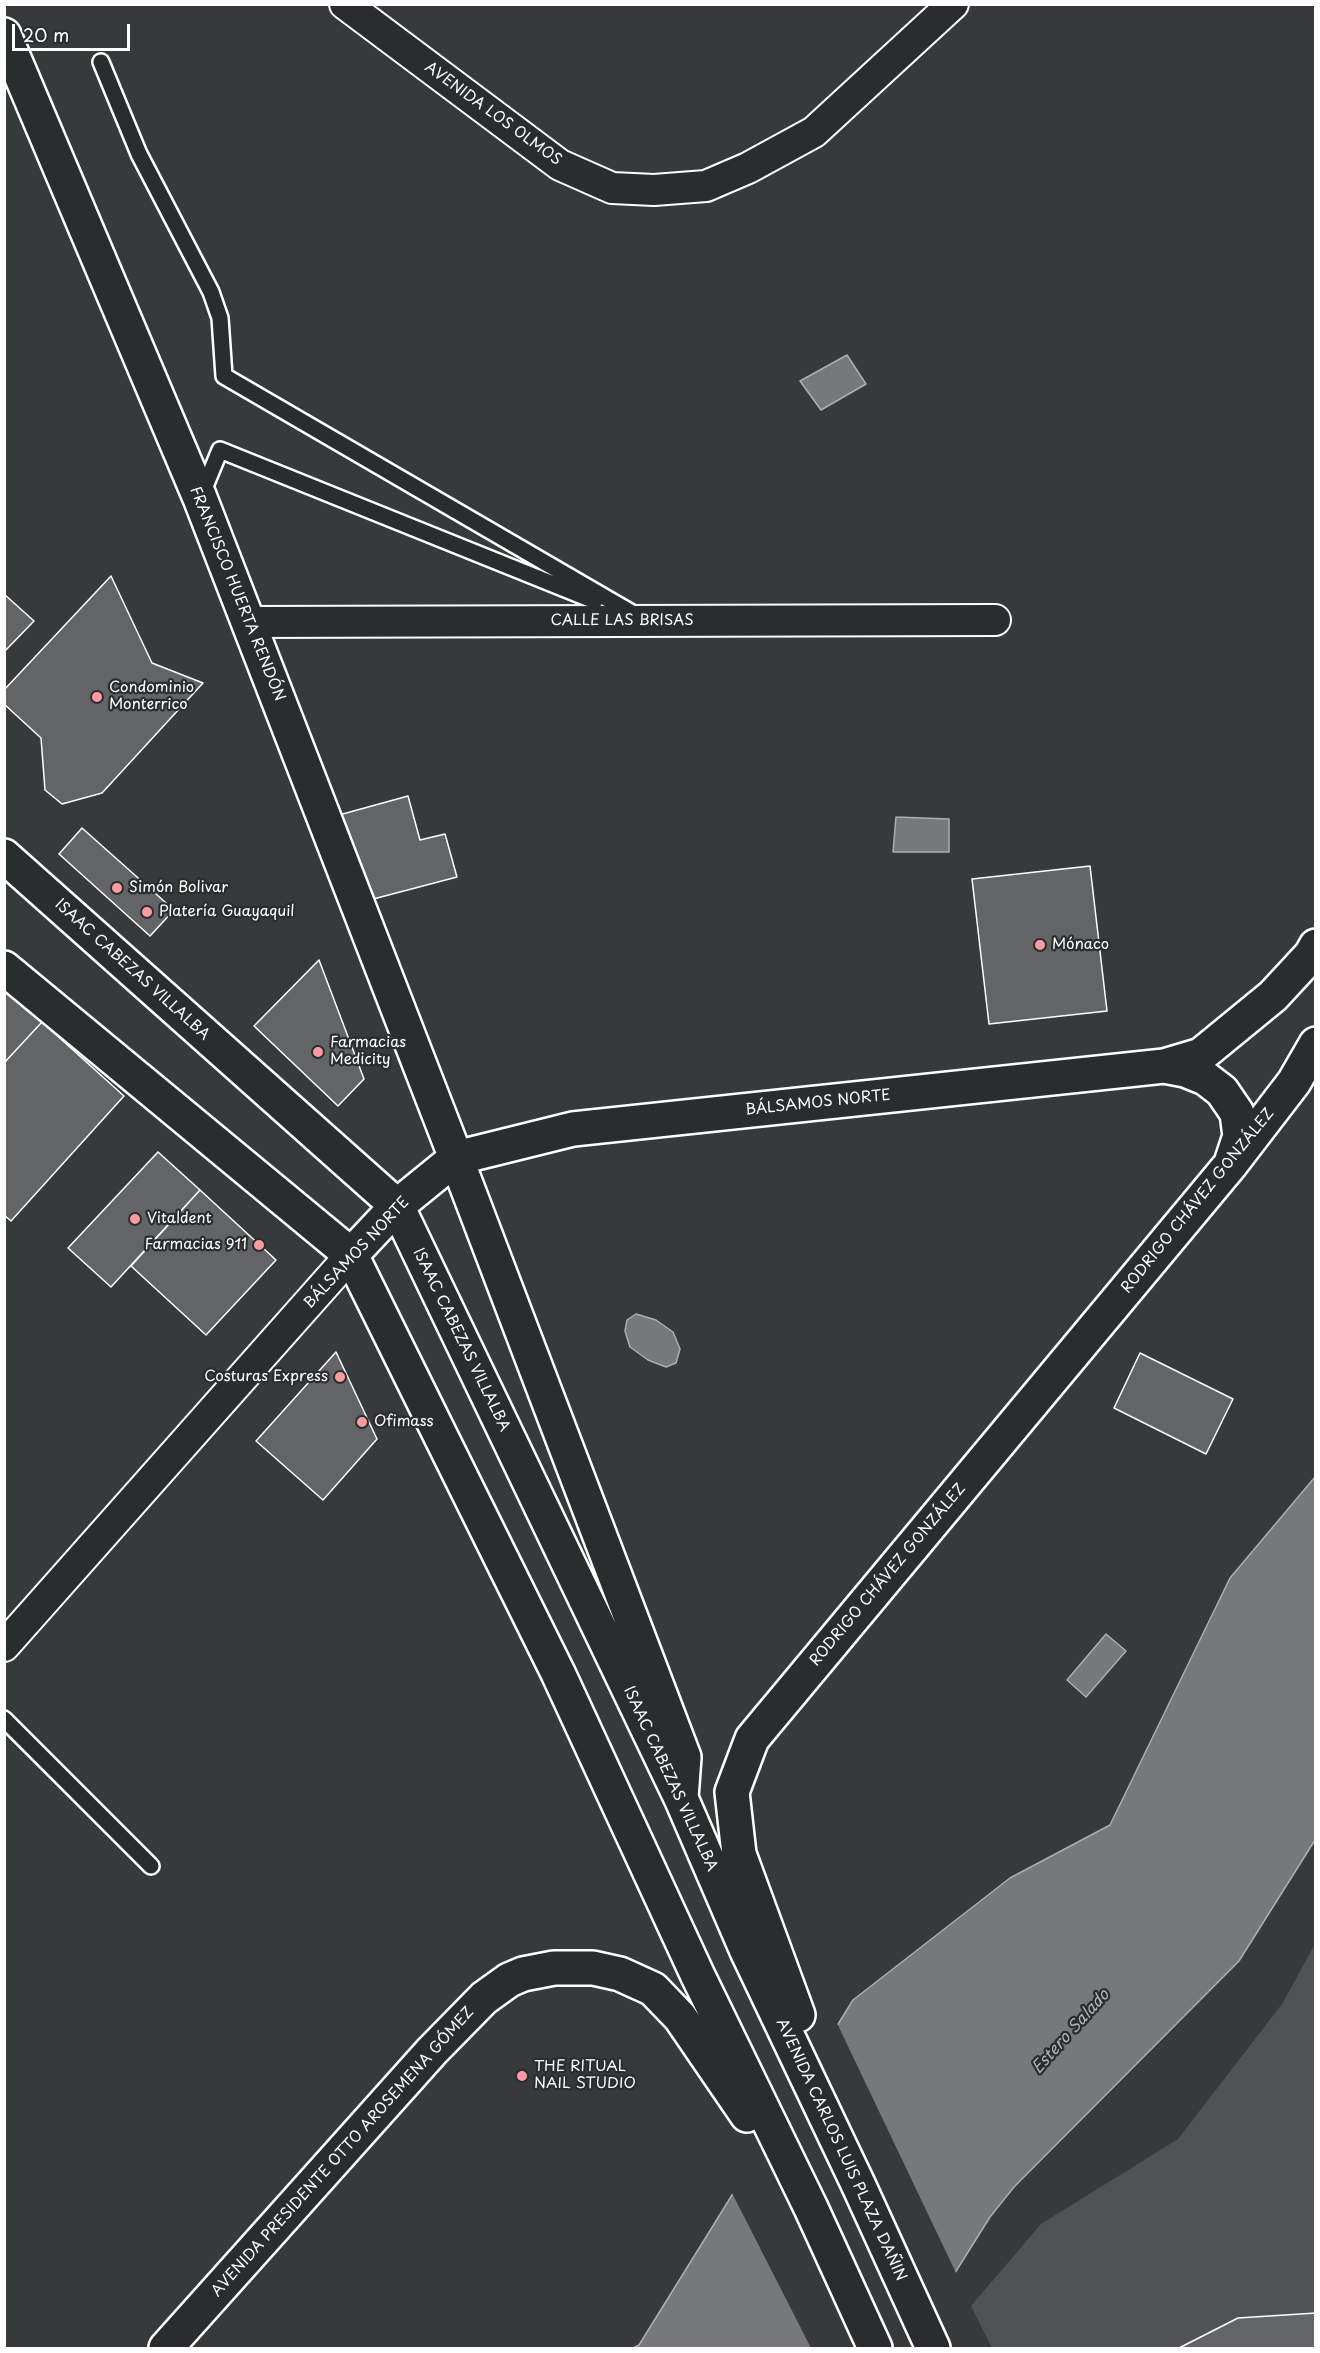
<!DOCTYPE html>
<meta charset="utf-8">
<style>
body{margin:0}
#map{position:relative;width:1320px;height:2353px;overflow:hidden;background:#373a3b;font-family:"Playpen Sans",sans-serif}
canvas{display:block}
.frame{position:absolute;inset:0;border:6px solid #fff;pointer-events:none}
.scale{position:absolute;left:12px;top:24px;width:118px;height:27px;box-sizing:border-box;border:3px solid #fff;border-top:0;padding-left:8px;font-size:18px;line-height:21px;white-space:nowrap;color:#fff;-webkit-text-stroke:4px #2a2d2e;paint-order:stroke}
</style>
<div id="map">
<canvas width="1320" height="2353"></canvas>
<div class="frame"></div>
<div class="scale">20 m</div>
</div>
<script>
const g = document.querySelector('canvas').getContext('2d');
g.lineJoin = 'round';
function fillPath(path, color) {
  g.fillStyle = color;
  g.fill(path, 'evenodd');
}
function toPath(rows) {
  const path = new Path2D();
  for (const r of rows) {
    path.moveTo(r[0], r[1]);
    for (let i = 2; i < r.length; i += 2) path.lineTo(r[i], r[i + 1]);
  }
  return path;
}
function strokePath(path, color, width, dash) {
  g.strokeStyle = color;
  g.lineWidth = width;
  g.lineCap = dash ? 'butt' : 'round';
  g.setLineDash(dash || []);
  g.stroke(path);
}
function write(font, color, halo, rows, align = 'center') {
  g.font = font + ' "Playpen Sans",sans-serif';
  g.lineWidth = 4.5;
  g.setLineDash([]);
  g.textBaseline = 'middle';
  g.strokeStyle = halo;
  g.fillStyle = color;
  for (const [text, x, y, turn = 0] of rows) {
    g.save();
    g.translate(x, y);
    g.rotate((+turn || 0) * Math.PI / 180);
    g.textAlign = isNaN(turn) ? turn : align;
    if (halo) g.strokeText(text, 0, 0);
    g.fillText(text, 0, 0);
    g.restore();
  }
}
const green = toPath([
 [1315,1944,1315,2313,1238,2318,1179,2348,992,2348,971,2306,1041,2224,1178,2139,1282,2004]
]);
const water = toPath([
 [847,355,866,384,821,410,800,381,847,355],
 [896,817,949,819,949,852,893,852,896,817],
 [636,1314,656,1320,673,1332,680,1349,676,1363,666,1367,648,1360,630,1347,625,1331,627,1320,636,1314],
 [1315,1477,1315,1840,1239,1961,1014,2187,990,2217,908,2348,633,2348,639,2345,853,2000,1010,1878,1110,1825,1230,1578,1315,1477],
 [1106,1634,1126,1651,1086,1697,1067,1680,1106,1634]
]);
const pier = toPath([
 [836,2021,957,2275,911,2348,811,2348,731,2191]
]);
const building = toPath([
 [111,576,152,663,203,683,102,793,62,804,45,790,41,738,4,704,4,690,111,576],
 [4,594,34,621,4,652,4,594],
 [408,796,420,840,445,834,457,877,362,902,339,815,408,796],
 [82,828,174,910,150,936,59,854,82,828],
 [1090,866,1107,1011,989,1024,972,879,1090,866],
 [319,960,364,1079,338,1106,254,1026,319,960],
 [4,988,42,1022,4,1063,4,988],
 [42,1022,124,1096,11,1221,4,1215,4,1063,42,1022],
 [158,1152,200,1190,111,1287,68,1248,158,1152],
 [200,1190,276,1260,206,1335,131,1266,200,1190],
 [336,1352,377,1439,323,1500,256,1441,336,1352],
 [1140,1353,1233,1399,1206,1454,1114,1408,1140,1353],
 [1316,2313,1316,2348,1179,2348,1238,2318,1316,2313]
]);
const lane = toPath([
 [101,62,139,154,211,292,220,318,224,376,637,616],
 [201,496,220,450,595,601],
 [4,1719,151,1866]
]);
const street = toPath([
 [345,4,560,165,612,188,654,190,706,186,748,168,814,132,953,4],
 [249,622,995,620],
 [4,1646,351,1255]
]);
const secondary = toPath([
 [4,35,200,498,456,1158,684,1757,681,1798],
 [4,856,397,1206,681,1798,747,1951,858,2184,933,2348],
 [4,968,351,1255,558,1673,698,1976,811,2208,875,2348],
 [1164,1066,1185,1070,1205,1078,1222,1091,1237,1113,1240,1136,1232,1160],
 [351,1255,397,1206,456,1158,573,1129,1164,1066,1201,1055,1273,996,1311,955,1316,946],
 [798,2015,739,1854,732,1792,752,1739,1231,1164,1294,1082,1316,1044],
 [166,2348,432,2051,484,1998,509,1980,523,1974,554,1968,593,1968,620,1974,653,1989,680,2017,747,2115]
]);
const markers = [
 [97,697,6,"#ff9aa2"],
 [117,888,6,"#ff9aa2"],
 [147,912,6,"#ff9aa2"],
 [1040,945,6,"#ff9aa2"],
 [318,1052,6,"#ff9aa2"],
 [135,1219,6,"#ff9aa2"],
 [259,1245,6,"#ff9aa2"],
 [340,1377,6,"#ff9aa2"],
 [362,1422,6,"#ff9aa2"],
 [522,2076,6,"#ff9aa2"]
];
const streetNames = [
 ["AVENIDA LOS OLMOS",493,114,36],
 ["FRANCISCO HUERTA RENDÓN",237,594,68],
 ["CALLE LAS BRISAS",622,621],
 ["ISAAC CABEZAS VILLALBA",132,970,42],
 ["BÁLSAMOS NORTE",818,1103,-6],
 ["RODRIGO CHÁVEZ GONZÁLEZ",1198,1201,-51],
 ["BÁLSAMOS NORTE",357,1253,-47],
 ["ISAAC CABEZAS VILLALBA",461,1340,64],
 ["RODRIGO CHÁVEZ GONZÁLEZ",888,1575,-50],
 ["ISAAC CABEZAS VILLALBA",670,1779,65],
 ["AVENIDA CARLOS LUIS PLAZA DAÑIN",841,2150,65],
 ["AVENIDA PRESIDENTE OTTO AROSEMENA GÓMEZ",343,2152,-48]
];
const poiNames = [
 ["Condominio",109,688],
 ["Monterrico",109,705],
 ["Simón Bolivar",129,888],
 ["Platería Guayaquil",159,912],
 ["Mónaco",1052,945],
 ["Farmacias",330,1043],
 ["Medicity",330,1060],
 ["Vitaldent",147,1219],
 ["Farmacias 911",247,1245,"right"],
 ["Costuras Express",328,1377,"right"],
 ["Ofimass",374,1422],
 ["THE RITUAL",534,2067],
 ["NAIL STUDIO",534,2084]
];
const waterNames = [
 ["Estero Salado",1071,2032,-48]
];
fillPath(green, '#505354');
fillPath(water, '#767879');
strokePath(water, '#adaeaf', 1.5);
fillPath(pier, '#373a3b');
fillPath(building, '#636465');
strokePath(building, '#fff', 1.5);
strokePath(lane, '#fff', 20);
strokePath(street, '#fff', 34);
strokePath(secondary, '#fff', 38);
strokePath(lane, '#2a2d2e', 15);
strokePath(street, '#2a2d2e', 30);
strokePath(secondary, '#2a2d2e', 33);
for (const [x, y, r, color] of markers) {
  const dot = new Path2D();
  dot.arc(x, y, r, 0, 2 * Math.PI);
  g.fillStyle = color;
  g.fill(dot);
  strokePath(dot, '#2a2d2e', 2);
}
write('15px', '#fff', '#2a2d2e', streetNames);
write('15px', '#fff', '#2a2d2e', poiNames, 'left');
write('italic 16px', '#b4b5b5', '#2a2d2e', waterNames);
</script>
